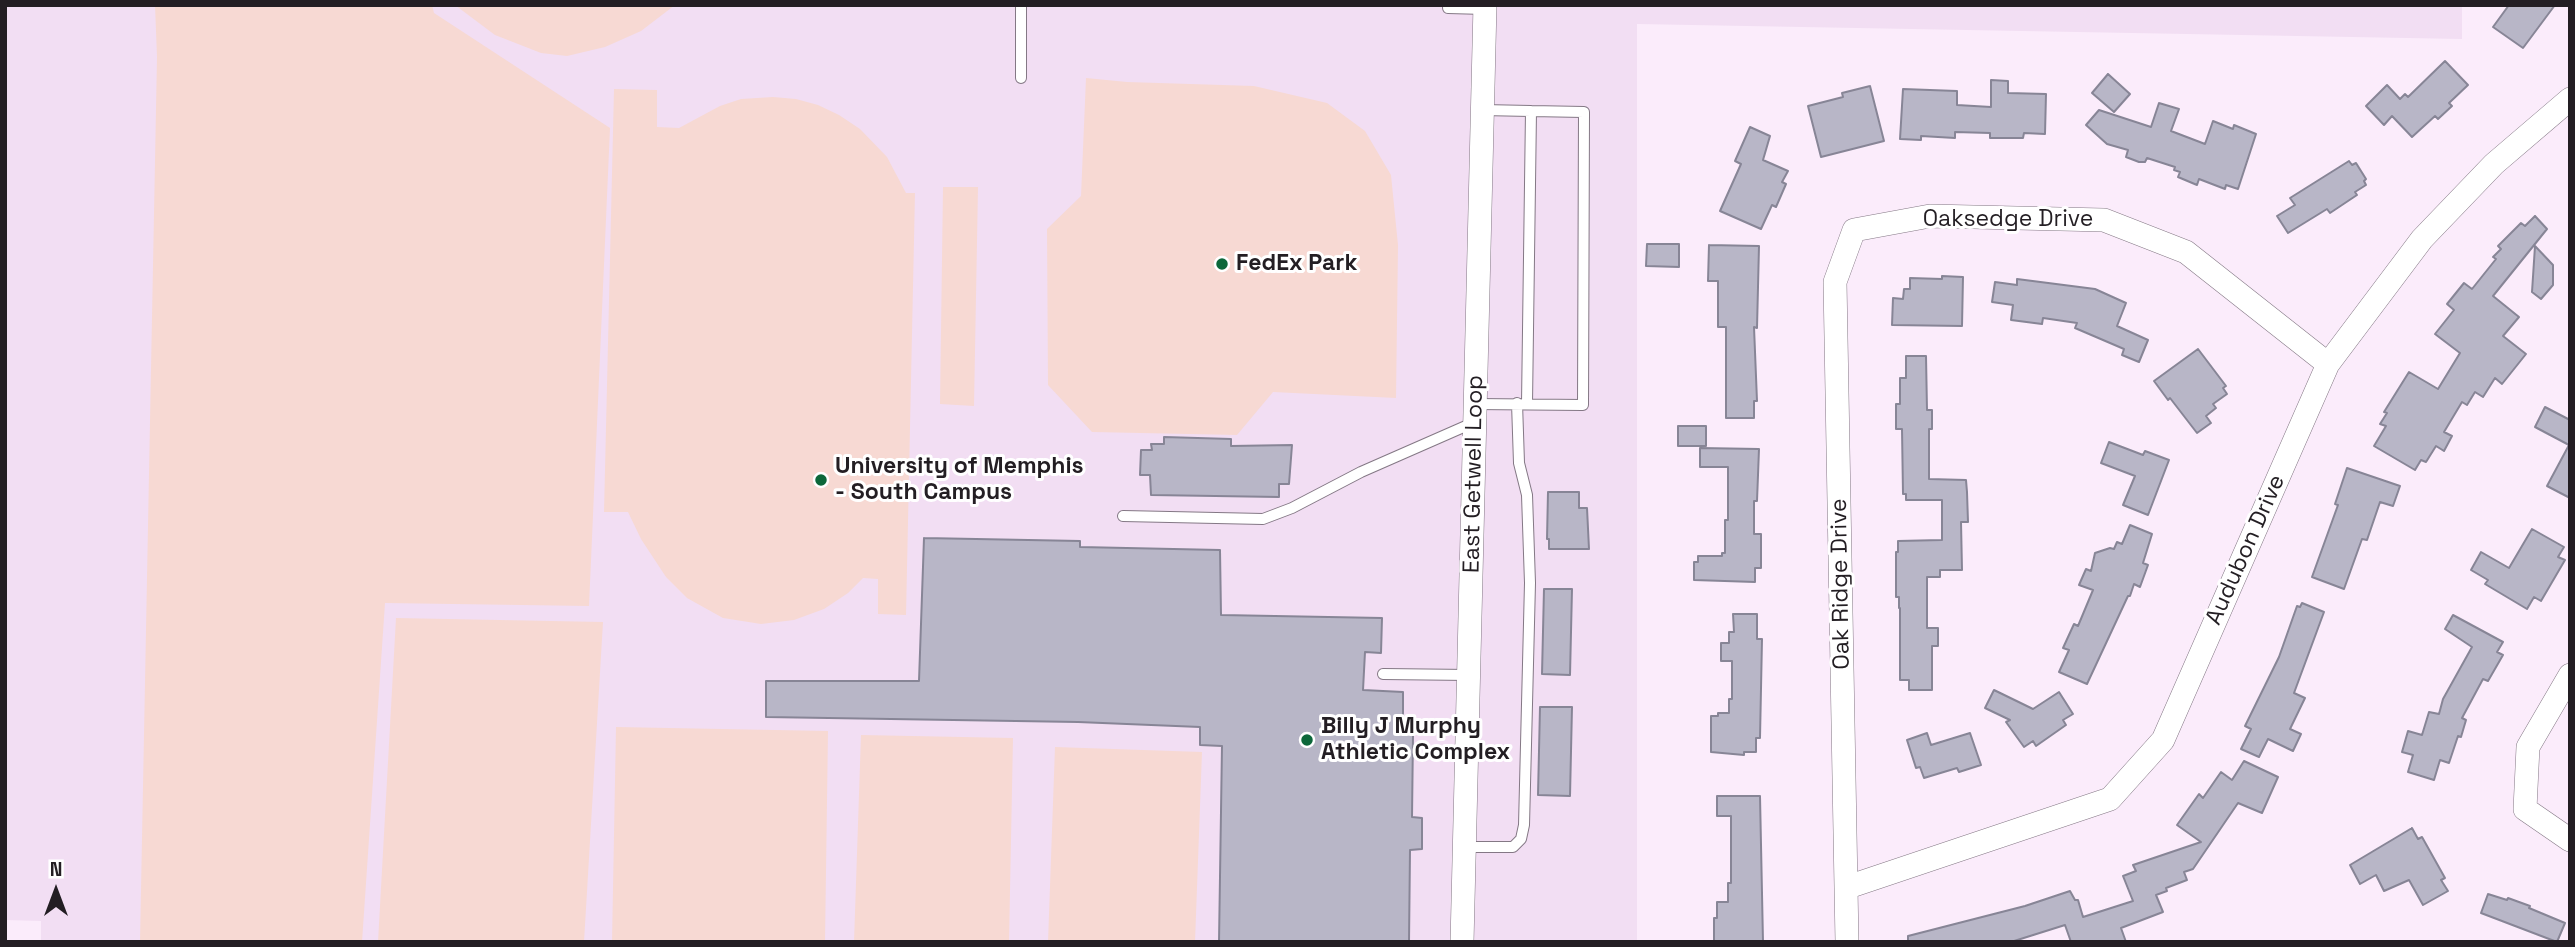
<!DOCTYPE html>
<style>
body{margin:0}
#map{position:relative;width:2575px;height:947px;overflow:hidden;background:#fbecfb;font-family:"Space Grotesk",sans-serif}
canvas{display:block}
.frame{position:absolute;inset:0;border:7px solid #231e23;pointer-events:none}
.north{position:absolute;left:21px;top:856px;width:70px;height:70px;-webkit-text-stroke:5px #fff;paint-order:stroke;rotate:0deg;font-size:19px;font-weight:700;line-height:28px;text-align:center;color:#231e23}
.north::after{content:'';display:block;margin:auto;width:24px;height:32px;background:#231e23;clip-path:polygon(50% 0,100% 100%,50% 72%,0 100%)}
</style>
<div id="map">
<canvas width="2575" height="947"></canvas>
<div class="frame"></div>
<div class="north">N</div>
</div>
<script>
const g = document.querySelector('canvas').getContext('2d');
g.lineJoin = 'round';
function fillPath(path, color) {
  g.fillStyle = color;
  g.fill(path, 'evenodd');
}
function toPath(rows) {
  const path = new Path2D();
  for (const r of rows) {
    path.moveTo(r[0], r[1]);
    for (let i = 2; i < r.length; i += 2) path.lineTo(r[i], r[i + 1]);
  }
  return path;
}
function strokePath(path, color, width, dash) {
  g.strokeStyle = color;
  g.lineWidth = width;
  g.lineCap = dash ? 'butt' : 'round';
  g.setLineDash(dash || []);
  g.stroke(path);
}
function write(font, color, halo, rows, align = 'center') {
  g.font = font + ' "Space Grotesk",sans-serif';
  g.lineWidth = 6;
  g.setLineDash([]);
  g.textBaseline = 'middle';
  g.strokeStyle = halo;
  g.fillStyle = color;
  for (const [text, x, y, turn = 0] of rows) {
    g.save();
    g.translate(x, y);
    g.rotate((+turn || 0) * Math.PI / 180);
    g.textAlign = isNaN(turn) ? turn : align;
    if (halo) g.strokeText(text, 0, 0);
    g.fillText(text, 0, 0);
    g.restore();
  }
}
const built = toPath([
 [5,5,2462,5,2462,39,1637,24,1637,942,41,942,41,921,5,920]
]);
const green = toPath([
 [155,5,432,5,434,13,610,128,589,606,385,603,362,942,140,942,157,57],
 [455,5,675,5,641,31,605,47,567,56,541,53,495,35],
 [1086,78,1127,82,1254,86,1327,103,1365,131,1391,175,1398,245,1396,398,1273,392,1237,435,1092,432,1048,385,1047,229,1081,196],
 [614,89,657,90,657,127,679,128,720,106,741,99,773,97,796,99,818,105,839,115,860,129,887,157,906,193,915,193,906,615,878,614,878,579,863,578,848,593,824,609,794,620,761,624,723,618,687,598,666,577,641,539,628,512,604,512],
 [943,187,978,187,974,406,940,404],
 [396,618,603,622,584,942,378,942],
 [616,727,828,731,825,942,612,942],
 [861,735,1013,738,1009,942,854,942],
 [1055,747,1202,752,1195,942,1048,942]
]);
const building = toPath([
 [2509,5,2555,5,2523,48,2493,27,2509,5],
 [2445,61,2468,85,2449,103,2452,106,2438,119,2435,116,2412,137,2392,116,2384,125,2366,106,2387,85,2400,99,2405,94,2408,97,2445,61],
 [2108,74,2130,94,2114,112,2092,93,2108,74],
 [1991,80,2008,81,2008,93,2046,94,2045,134,2024,133,2023,138,1990,138,1990,133,1955,132,1955,138,1921,136,1921,140,1900,139,1903,89,1957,91,1957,105,1991,107,1991,80],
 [1870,86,1884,141,1821,157,1808,106,1843,97,1842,93,1870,86],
 [2159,103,2179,109,2171,131,2205,144,2213,121,2233,129,2234,125,2256,134,2238,189,2226,185,2225,189,2199,179,2197,185,2178,177,2180,172,2174,170,2175,167,2147,158,2145,162,2139,162,2126,157,2128,150,2107,144,2086,125,2099,110,2151,127,2159,103],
 [1750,127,1770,136,1763,160,1788,171,1782,182,1786,184,1776,207,1772,205,1761,229,1720,211,1741,164,1735,161,1750,127],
 [2349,161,2352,165,2356,163,2366,179,2364,181,2366,185,2355,192,2357,195,2330,213,2327,209,2288,233,2277,216,2295,205,2290,198,2349,161],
 [2535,216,2547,229,2493,296,2519,317,2503,336,2526,354,2502,384,2495,378,2483,397,2475,392,2467,405,2462,402,2444,432,2452,436,2444,451,2436,446,2426,462,2421,460,2415,470,2374,446,2386,426,2380,424,2387,413,2384,412,2409,372,2438,389,2460,353,2435,334,2454,310,2447,304,2464,283,2472,289,2496,259,2493,257,2501,249,2498,246,2521,223,2525,226,2535,216],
 [1647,244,1679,244,1679,267,1646,266,1647,244],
 [1709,245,1759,246,1757,328,1754,327,1757,401,1754,401,1754,418,1726,418,1726,327,1718,327,1718,281,1708,281,1709,245],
 [2535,246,2553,265,2553,285,2541,299,2532,292,2535,246],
 [1942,276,1963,277,1962,326,1892,325,1893,298,1903,299,1904,289,1910,289,1910,278,1942,279,1942,276],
 [2017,279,2095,289,2126,303,2117,326,2148,340,2139,362,2122,355,2124,349,2075,328,2077,323,2043,318,2042,324,2011,320,2013,305,1992,302,1995,282,2017,285,2017,279],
 [2198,349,2226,386,2223,388,2227,394,2213,404,2216,408,2206,416,2211,423,2197,433,2170,398,2168,400,2154,381,2198,349],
 [1906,356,1926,356,1927,410,1932,410,1932,429,1929,429,1929,479,1966,480,1967,492,1968,522,1961,522,1962,570,1940,570,1940,577,1927,577,1927,628,1938,628,1938,646,1932,646,1932,690,1909,690,1909,680,1900,680,1900,608,1899,608,1899,597,1896,597,1896,552,1898,552,1898,541,1942,540,1942,500,1906,500,1906,494,1903,494,1902,429,1896,429,1896,404,1900,404,1900,378,1906,378,1906,356],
 [2545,407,2570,420,2570,498,2547,486,2569,445,2535,427,2545,407],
 [1678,426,1706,426,1706,446,1678,446,1678,426],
 [1164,437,1231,439,1231,446,1292,445,1289,484,1279,484,1279,497,1151,495,1150,475,1140,475,1141,450,1152,450,1151,444,1164,444,1164,437],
 [2109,442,2143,455,2145,451,2169,460,2148,515,2123,505,2135,476,2101,463,2109,442],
 [1700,448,1759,449,1757,501,1754,501,1754,534,1761,534,1761,568,1755,568,1755,582,1694,580,1694,562,1698,562,1698,556,1722,556,1722,553,1725,553,1725,520,1728,520,1728,467,1700,467,1700,448],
 [2347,468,2400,486,2393,506,2380,502,2367,540,2362,539,2344,589,2312,577,2338,505,2335,504,2347,468],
 [1548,492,1579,492,1579,508,1587,508,1589,549,1549,549,1549,539,1547,539,1548,492],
 [2130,525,2152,534,2143,563,2148,565,2140,587,2134,584,2130,596,2128,596,2087,684,2059,672,2069,650,2063,648,2074,624,2078,626,2093,590,2079,585,2086,569,2091,571,2095,553,2110,548,2114,549,2117,542,2122,544,2130,525],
 [2532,529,2564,547,2558,557,2565,560,2541,601,2534,597,2527,609,2485,584,2488,580,2471,570,2481,552,2509,568,2532,529],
 [924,538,1080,541,1080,547,1220,550,1221,615,1382,618,1381,653,1365,652,1363,690,1403,692,1403,734,1413,735,1412,817,1422,818,1422,849,1410,850,1409,942,1219,942,1222,746,1200,745,1200,727,1078,722,766,717,766,681,919,681,924,538],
 [1544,589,1572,589,1570,675,1542,674,1544,589],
 [2302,603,2324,612,2294,693,2305,698,2290,729,2301,734,2293,751,2268,739,2259,757,2241,749,2251,729,2245,726,2279,657,2297,606,2300,607,2302,603],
 [1733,614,1757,614,1757,639,1762,639,1760,738,1756,738,1756,752,1744,752,1744,755,1711,752,1711,716,1718,716,1718,713,1729,713,1729,699,1732,699,1732,661,1721,661,1721,643,1729,643,1729,632,1734,632,1733,614],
 [2453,615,2503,642,2497,652,2503,655,2488,681,2483,679,2462,718,2466,720,2461,737,2458,736,2449,763,2440,760,2434,780,2408,772,2413,755,2402,752,2408,731,2422,735,2429,712,2439,714,2443,699,2472,647,2445,629,2453,615],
 [1994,690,2033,709,2059,692,2073,714,2063,720,2066,725,2036,746,2033,741,2024,747,2006,722,2010,720,1985,708,1994,690],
 [1540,707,1572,707,1570,796,1538,795,1540,707],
 [1927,733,1931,745,1970,733,1981,765,1959,772,1957,768,1924,778,1920,767,1916,768,1907,740,1927,733],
 [2244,761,2278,777,2262,813,2238,803,2193,869,2184,872,2187,880,2166,888,2167,891,2156,895,2163,912,2121,928,2126,942,2071,942,2065,925,2011,942,1908,942,1908,936,2025,906,2070,891,2075,900,2078,900,2083,917,2133,901,2123,876,2136,871,2133,865,2201,842,2177,825,2199,794,2203,798,2221,772,2232,780,2244,761],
 [1717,796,1760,796,1763,942,1714,942,1714,918,1717,918,1717,902,1728,902,1728,883,1731,883,1731,816,1717,816,1717,796],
 [2412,828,2418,839,2422,837,2445,878,2441,880,2448,891,2423,905,2409,880,2384,891,2376,875,2360,884,2350,865,2412,828],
 [2488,894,2507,900,2508,898,2530,906,2529,908,2565,923,2557,942,2481,913,2488,894]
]);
const service = toPath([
 [1448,8,1485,9],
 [1021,78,1021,5],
 [1482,110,1531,111],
 [1475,404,1583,405,1584,112,1531,111,1527,403],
 [1123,516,1263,519,1292,508,1361,472,1475,422],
 [1383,674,1469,675],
 [1465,847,1513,847,1521,839,1524,825,1530,583,1527,495,1519,463,1517,403]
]);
const minor = toPath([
 [2570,675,2528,747,2525,809,2570,840],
 [1848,887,2110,799,2163,740,2328,364,2422,239,2494,164,2570,99],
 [1462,942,1485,5],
 [1847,942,1835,282,1854,230,1930,216,2104,220,2186,252,2328,364]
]);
const markers = [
 [1222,264,7,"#0c673a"],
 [821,480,7,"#0c673a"],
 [1307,740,7,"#0c673a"]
];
const streetNames = [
 ["Oaksedge Drive",2008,220],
 ["East Getwell Loop",1474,474,-89],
 ["Audubon Drive",2246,550,-66],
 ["Oak Ridge Drive",1841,584,-91]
];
const poiNames = [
 ["FedEx Park",1236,264],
 ["University of Memphis",835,467],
 ["- South Campus",835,493],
 ["Billy J Murphy",1321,727],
 ["Athletic Complex",1321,753]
];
fillPath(built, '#f2def3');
fillPath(green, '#f7d9d3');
fillPath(building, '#b8b6c7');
strokePath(building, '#878596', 2);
strokePath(service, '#847885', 12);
strokePath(minor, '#847885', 24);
strokePath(service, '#fff', 10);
strokePath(minor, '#fff', 23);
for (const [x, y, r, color] of markers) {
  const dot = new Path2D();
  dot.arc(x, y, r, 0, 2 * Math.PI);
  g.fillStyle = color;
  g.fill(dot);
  strokePath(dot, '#fff', 2.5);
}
write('23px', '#231e23', '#fff', streetNames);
write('bold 23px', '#231e23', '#fff', poiNames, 'left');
</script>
